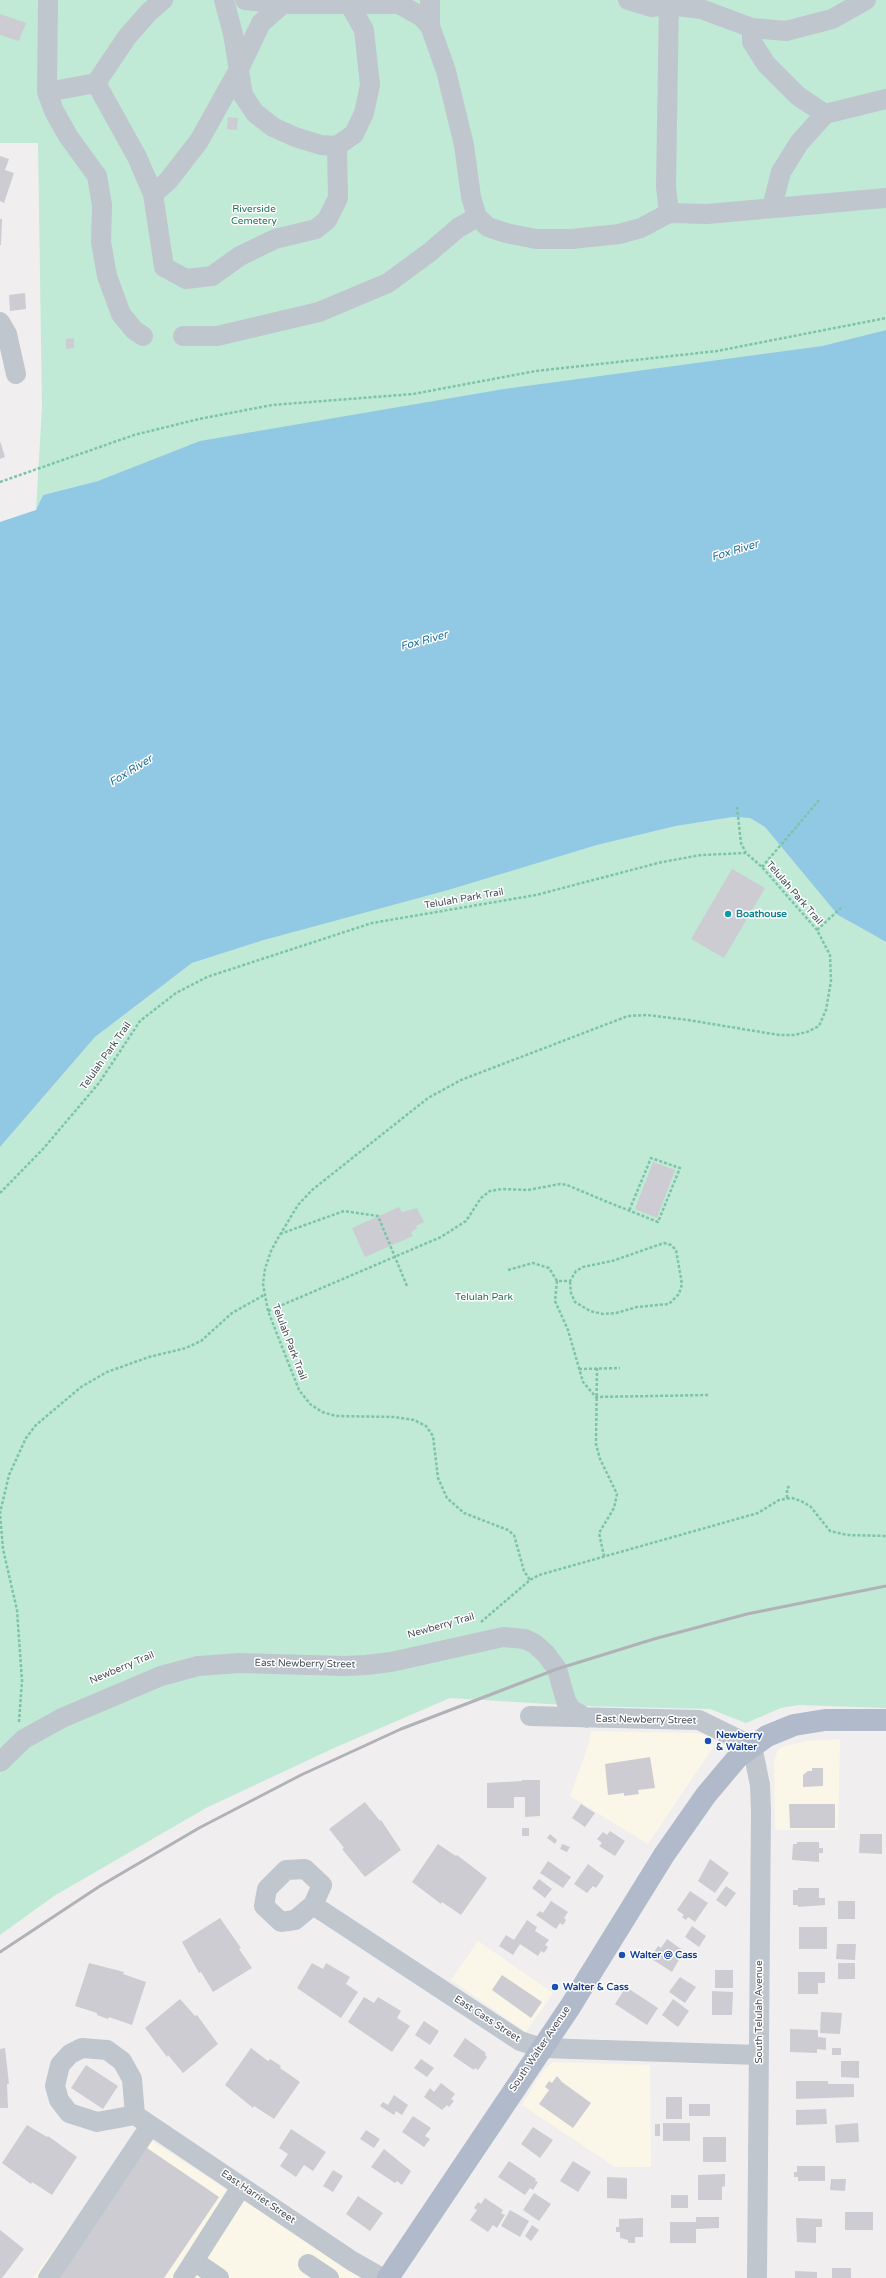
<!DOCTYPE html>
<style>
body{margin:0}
canvas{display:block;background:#f0eeee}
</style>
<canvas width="886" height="2278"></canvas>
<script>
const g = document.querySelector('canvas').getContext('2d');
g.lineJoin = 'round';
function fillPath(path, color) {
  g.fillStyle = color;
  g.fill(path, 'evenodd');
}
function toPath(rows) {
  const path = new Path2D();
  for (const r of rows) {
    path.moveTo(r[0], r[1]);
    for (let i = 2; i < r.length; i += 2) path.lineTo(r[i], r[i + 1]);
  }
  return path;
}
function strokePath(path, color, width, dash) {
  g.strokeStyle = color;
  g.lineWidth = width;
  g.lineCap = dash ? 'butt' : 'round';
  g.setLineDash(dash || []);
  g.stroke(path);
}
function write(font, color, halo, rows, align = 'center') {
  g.font = font + ' "Varela Round",sans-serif';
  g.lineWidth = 3;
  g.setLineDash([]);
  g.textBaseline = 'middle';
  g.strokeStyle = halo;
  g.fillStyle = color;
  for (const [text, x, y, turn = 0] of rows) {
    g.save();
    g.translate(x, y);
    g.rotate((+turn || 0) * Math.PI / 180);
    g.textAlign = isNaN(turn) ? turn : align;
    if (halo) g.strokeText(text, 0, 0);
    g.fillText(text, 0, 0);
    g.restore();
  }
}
const commercial = toPath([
 [591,1731,695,1733,705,1735,714,1746,648,1844,570,1796,589,1743],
 [840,1739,838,1830,775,1830,774,1761,778,1750,785,1746,807,1741],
 [478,1941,553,1993,526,2032,451,1980],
 [553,2062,650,2065,651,2167,615,2167,522,2105,544,2069],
 [138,2132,359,2276,358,2278,33,2278]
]);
const green = toPath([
 [0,0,886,0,886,330,822,346,98,481,43,495,36,510,42,407,38,143,0,143],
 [733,817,750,818,765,827,850,922,886,942,886,1708,798,1705,781,1708,746,1723,710,1709,581,1706,450,1698,334,1748,206,1808,54,1896,0,1935,0,1147,95,1037,192,963,264,940,597,845,676,826]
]);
const water = toPath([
 [886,330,886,942,838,915,765,827,750,818,733,817,676,826,597,845,448,890,264,940,192,963,95,1037,0,1147,0,522,36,510,43,495,98,481,200,441,504,389,822,346]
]);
const building = toPath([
 [0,14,26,23,19,41,0,35],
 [228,117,238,118,237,130,227,129],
 [0,156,9,159,5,170,14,173,4,203,0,201],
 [0,219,2,219,1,245,0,245],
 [25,293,26,309,10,311,9,295],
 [74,338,74,348,66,349,66,339],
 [0,441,5,457,0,459],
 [732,869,765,888,724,958,691,939],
 [653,1162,675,1170,657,1218,635,1209],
 [399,1207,402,1212,417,1208,424,1222,416,1226,417,1228,411,1232,413,1236,365,1257,352,1228],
 [650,1757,655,1788,638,1790,639,1794,624,1796,624,1793,608,1795,605,1764],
 [812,1768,823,1768,823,1786,803,1787,803,1775,808,1771,812,1771],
 [522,1780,540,1780,540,1816,525,1817,525,1797,514,1797,514,1808,487,1808,487,1783,522,1781],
 [365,1802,380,1821,381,1820,401,1850,365,1877,342,1849,344,1848,329,1829],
 [581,1804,595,1813,585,1827,572,1818],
 [789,1804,835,1804,835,1828,790,1828],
 [522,1828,529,1828,529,1836,522,1836],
 [610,1831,625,1841,615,1856,599,1846,602,1843,597,1839,603,1832,607,1835],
 [550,1834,557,1840,555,1844,547,1838],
 [860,1834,882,1834,882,1854,859,1853],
 [797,1842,819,1842,819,1848,823,1848,823,1853,819,1853,819,1862,792,1860,793,1844,797,1844],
 [438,1844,456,1856,457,1855,487,1878,461,1915,442,1902,441,1904,412,1882],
 [562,1844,570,1847,567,1852,560,1849],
 [710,1859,729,1873,715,1893,698,1881],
 [548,1861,571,1877,563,1888,540,1873],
 [588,1864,604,1876,596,1888,593,1886,587,1893,574,1884],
 [539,1879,552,1889,545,1898,532,1888],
 [726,1886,736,1893,726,1907,716,1900],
 [798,1888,819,1888,819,1898,825,1898,825,1905,798,1907,798,1905,793,1905,793,1890,798,1890],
 [690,1891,708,1903,695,1922,688,1917,686,1920,682,1917,684,1915,677,1910],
 [551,1901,568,1912,564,1918,566,1920,563,1925,560,1923,556,1929,536,1915,540,1911,543,1913],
 [838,1901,855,1901,855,1919,838,1919],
 [220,1918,241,1948,239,1949,252,1968,213,1992,201,1972,199,1973,182,1942],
 [527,1920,537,1927,535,1931,549,1940,545,1945,548,1947,544,1953,541,1951,538,1956,520,1944,513,1955,499,1946,506,1935,514,1940],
 [692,1926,706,1936,699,1947,685,1937],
 [799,1927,827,1927,827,1949,799,1949],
 [667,1939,684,1951,672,1972,650,1958,658,1946,661,1948],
 [837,1944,856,1944,855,1960,836,1959],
 [89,1963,124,1972,123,1974,146,1982,132,2025,109,2017,108,2019,97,2015,97,2013,75,2006],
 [312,1963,323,1969,326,1963,350,1977,346,1984,358,1992,341,2018,297,1988],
 [838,1963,855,1963,855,1979,838,1979],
 [715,1970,733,1970,733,1988,715,1988],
 [798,1972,825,1972,825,1983,818,1983,818,1994,798,1994],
 [502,1975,542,2002,531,2018,492,1990],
 [680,1977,696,1987,685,2003,669,1992],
 [626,1987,658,2008,647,2025,615,2004],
 [712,1991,733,1992,732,2015,712,2015],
 [364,1997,374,2003,378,1997,401,2011,397,2018,410,2026,392,2052,348,2022],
 [180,1999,195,2016,197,2015,218,2044,183,2073,168,2055,167,2057,145,2028],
 [673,1999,689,2011,678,2027,662,2015],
 [821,2012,842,2013,840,2034,820,2033],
 [424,2021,439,2031,430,2045,415,2035],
 [790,2029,818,2030,818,2037,826,2038,826,2050,817,2049,817,2053,790,2052],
 [465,2038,486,2053,485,2055,487,2057,478,2070,475,2068,474,2070,453,2056],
 [5,2048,9,2084,7,2084,8,2108,0,2108,0,2049],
 [251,2048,268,2061,270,2059,281,2066,280,2068,300,2082,274,2119,254,2106,253,2108,225,2085],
 [832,2048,841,2048,841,2055,832,2055],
 [421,2059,434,2068,427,2077,414,2068],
 [841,2061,859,2061,859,2078,841,2077],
 [86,2065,118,2086,103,2109,71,2088],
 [557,2076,562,2082,591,2103,573,2128,539,2104,549,2090,545,2087,549,2081,552,2083],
 [796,2081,828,2081,828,2084,854,2084,854,2097,796,2099],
 [441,2083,455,2094,451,2099,454,2101,449,2107,447,2105,442,2110,424,2097,430,2088,434,2092],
 [394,2095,408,2105,402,2115,396,2111,394,2115,380,2106,383,2102,388,2105],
 [666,2097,682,2097,682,2119,666,2119],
 [689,2104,710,2104,710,2116,689,2116],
 [826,2109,827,2124,796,2125,796,2110],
 [413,2116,431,2128,425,2136,430,2139,424,2147,402,2132],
 [663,2123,690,2123,690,2141,663,2141],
 [858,2123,859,2142,836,2143,835,2125],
 [655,2124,660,2124,660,2136,655,2136],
 [27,2125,47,2137,48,2136,77,2157,52,2195,32,2182,31,2184,2,2163],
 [533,2127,553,2140,540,2158,521,2144],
 [291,2129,326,2152,313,2171,304,2165,296,2177,280,2166,288,2154,279,2148],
 [366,2130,380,2139,374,2148,360,2139],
 [703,2137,726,2137,726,2162,703,2162],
 [147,2148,219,2197,164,2278,59,2278],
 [384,2149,411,2171,402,2185,397,2181,395,2183,371,2167],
 [509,2161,536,2179,535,2181,538,2182,533,2190,530,2188,525,2195,498,2177],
 [573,2161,591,2172,578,2192,560,2181],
 [797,2166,825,2166,825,2181,798,2181,798,2177,794,2177,794,2172,797,2172],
 [333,2170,343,2176,333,2192,323,2186],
 [725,2174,725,2186,722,2187,722,2200,698,2200,698,2175],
 [607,2177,627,2178,627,2199,607,2198],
 [831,2179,846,2179,845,2191,830,2190],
 [534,2193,551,2204,539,2221,523,2210],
 [671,2195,688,2195,688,2208,671,2208],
 [358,2196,383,2213,370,2231,346,2214],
 [485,2198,503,2210,501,2213,505,2215,497,2228,493,2225,488,2232,470,2220,477,2210,474,2208,478,2202,481,2204],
 [510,2210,529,2221,520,2237,501,2226],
 [845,2212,873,2212,873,2230,845,2230],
 [696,2217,719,2217,719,2228,696,2229,696,2243,670,2243,670,2222,696,2222],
 [643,2218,643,2237,635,2237,635,2243,628,2243,628,2240,620,2238,620,2232,616,2232,616,2227,619,2227,619,2219],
 [796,2218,822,2219,822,2227,816,2227,816,2243,797,2242],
 [532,2225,539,2230,531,2241,525,2236],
 [0,2230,24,2249,2,2278,0,2278],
 [832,2268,851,2268,851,2278,832,2278],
 [795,2271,817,2272,817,2278,795,2278]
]);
const path = toPath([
 [0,482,134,435,199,419,272,405,413,394,536,371,717,351,886,318],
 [737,807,741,843,746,853],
 [762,867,820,799],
 [817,930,843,906],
 [0,1193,43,1149,99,1083,140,1021,176,993,207,977,372,923,536,895,662,862,701,855,746,853,762,867,817,930,830,955,831,981,826,1010,819,1026,807,1032,794,1035,779,1035,688,1020,647,1015,628,1016,461,1080,428,1098,312,1190,298,1205,278,1238,271,1251,265,1269,263,1284,268,1311,299,1390,310,1404,322,1412,336,1416,394,1417,414,1420,426,1426,433,1436,438,1478,447,1498,464,1513,508,1530,514,1535,524,1571,530,1580],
 [280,1234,344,1211,378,1216,407,1286],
 [508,1270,533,1263,549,1268,557,1281,570,1281,576,1271,583,1267,612,1261,664,1243,671,1245,676,1250,682,1284,679,1294,669,1304,637,1307,616,1313,603,1314,590,1311,575,1302,571,1293,570,1281],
 [557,1281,555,1301,568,1330,583,1382,596,1397,709,1395],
 [268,1311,441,1237,466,1221,481,1198,490,1191,502,1189,528,1190,560,1184,567,1185,605,1201,658,1222,680,1168,651,1158,629,1211],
 [597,1368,596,1444,600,1459,617,1494,614,1508,599,1533,604,1556],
 [579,1369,620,1368],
 [787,1498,787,1488,790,1486],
 [481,1622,530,1580,539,1575,758,1513,779,1500,792,1498,801,1501,810,1506,830,1531,847,1535,886,1536],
 [19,1722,22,1681,17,1610,3,1549,0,1513,9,1475,26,1438,36,1425,81,1387,107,1372,149,1357,186,1348,201,1341,232,1313,264,1295]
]);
const minor = toPath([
 [48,0,47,92,54,111,68,136,97,176,102,205,101,242,107,276,121,314,134,330,143,336],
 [224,0,233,34,243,95,255,113,273,127,295,137,321,145,337,146,354,134,364,113,370,85,364,30,347,0],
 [245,0,283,4,399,4,422,17,430,26],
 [430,0,430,26,446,71,464,145,471,197,477,217,488,227,506,233,536,239,572,239,619,234,641,228,669,213,707,214,886,198],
 [628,0,651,7,669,5,701,9,752,28,786,31,832,19,866,0],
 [669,0,666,187,669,213],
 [752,28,752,42,766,64,798,96,825,114,886,99],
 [96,83,137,157,153,194,164,267,186,279,212,276,240,256,275,239,316,229,327,220,338,198,337,146],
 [47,92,96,83,127,37,149,12,163,0],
 [153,194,168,181,199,141,238,71,261,23,283,4,294,0],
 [772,207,781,172,799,143,825,114],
 [0,322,7,334,16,374],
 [183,336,217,336,319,312,388,283,430,252,458,228,477,217],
 [530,1716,699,1720,752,1746,760,1785,761,1811,757,2278],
 [0,1762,24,1739,62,1718,161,1676,198,1666,239,1663,344,1666,366,1665,391,1662,503,1637,525,1639,535,1644,546,1654,557,1669,566,1701,571,1709,586,1718],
 [305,1869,322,1885,313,1905,295,1920,281,1922,264,1906,267,1889,286,1870,305,1869],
 [313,1905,520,2041,542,2048,759,2055],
 [135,2115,97,2122,69,2113,59,2100,55,2086,60,2065,70,2054,82,2048,107,2050,122,2061,132,2079,135,2115,352,2261,382,2278],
 [194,2261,219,2278],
 [308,2264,329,2278],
 [48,2278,150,2126],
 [183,2278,241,2187]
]);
const major = toPath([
 [388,2278,570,2007,664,1855,706,1795,738,1757,767,1736,794,1725,825,1720,886,1720]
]);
const rail = toPath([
 [0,1952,100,1886,199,1828,301,1775,401,1729,557,1669,654,1639,747,1614,886,1586]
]);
const markers = [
 [728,914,4,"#0f9aa8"],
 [708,1741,4,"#1a4fb4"],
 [622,1955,4,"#1a4fb4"],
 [555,1987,4,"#1a4fb4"]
];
const parkNames = [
 ["Riverside",254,209],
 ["Cemetery",254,221],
 ["Telulah Park",484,1297]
];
const streetNames = [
 ["Telulah Park Trail",794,893,49],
 ["Telulah Park Trail",464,899,-10],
 ["Telulah Park Trail",106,1056,-55],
 ["Telulah Park Trail",289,1342,69],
 ["Newberry Trail",441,1626,-16],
 ["East Newberry Street",305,1664,1],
 ["Newberry Trail",122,1668,-23],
 ["East Newberry Street",646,1720,1],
 ["South Telulah Avenue",759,2012,-90],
 ["East Cass Street",487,2019,33],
 ["South Walter Avenue",540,2049,-56],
 ["East Harriet Street",258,2197,34]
];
const cultureNames = [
 ["Boathouse",736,914]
];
const transitNames = [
 ["Newberry",716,1735],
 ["& Walter",716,1747],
 ["Walter @ Cass",630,1955],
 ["Walter & Cass",563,1987]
];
const waterNames = [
 ["Fox River",735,551,-17],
 ["Fox River",424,641,-15],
 ["Fox River",131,771,-32]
];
fillPath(commercial, '#faf7e8');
fillPath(green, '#c0ead5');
fillPath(water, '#91c8e3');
fillPath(building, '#ccccd2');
strokePath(path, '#7cc4a9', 2.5, [3, 2]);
strokePath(minor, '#c0c6ce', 20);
strokePath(major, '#b0baca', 22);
strokePath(rail, '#b1b2b7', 3);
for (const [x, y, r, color] of markers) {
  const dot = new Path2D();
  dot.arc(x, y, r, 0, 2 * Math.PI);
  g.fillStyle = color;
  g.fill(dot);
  strokePath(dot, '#fff', 1.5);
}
write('10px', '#207354', '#fff', parkNames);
write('10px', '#484f59', '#fff', streetNames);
write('bold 10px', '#0d838f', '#fff', cultureNames, 'left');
write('bold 10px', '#164399', '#fff', transitNames, 'left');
write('italic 11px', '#1a6f9a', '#fff', waterNames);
</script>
